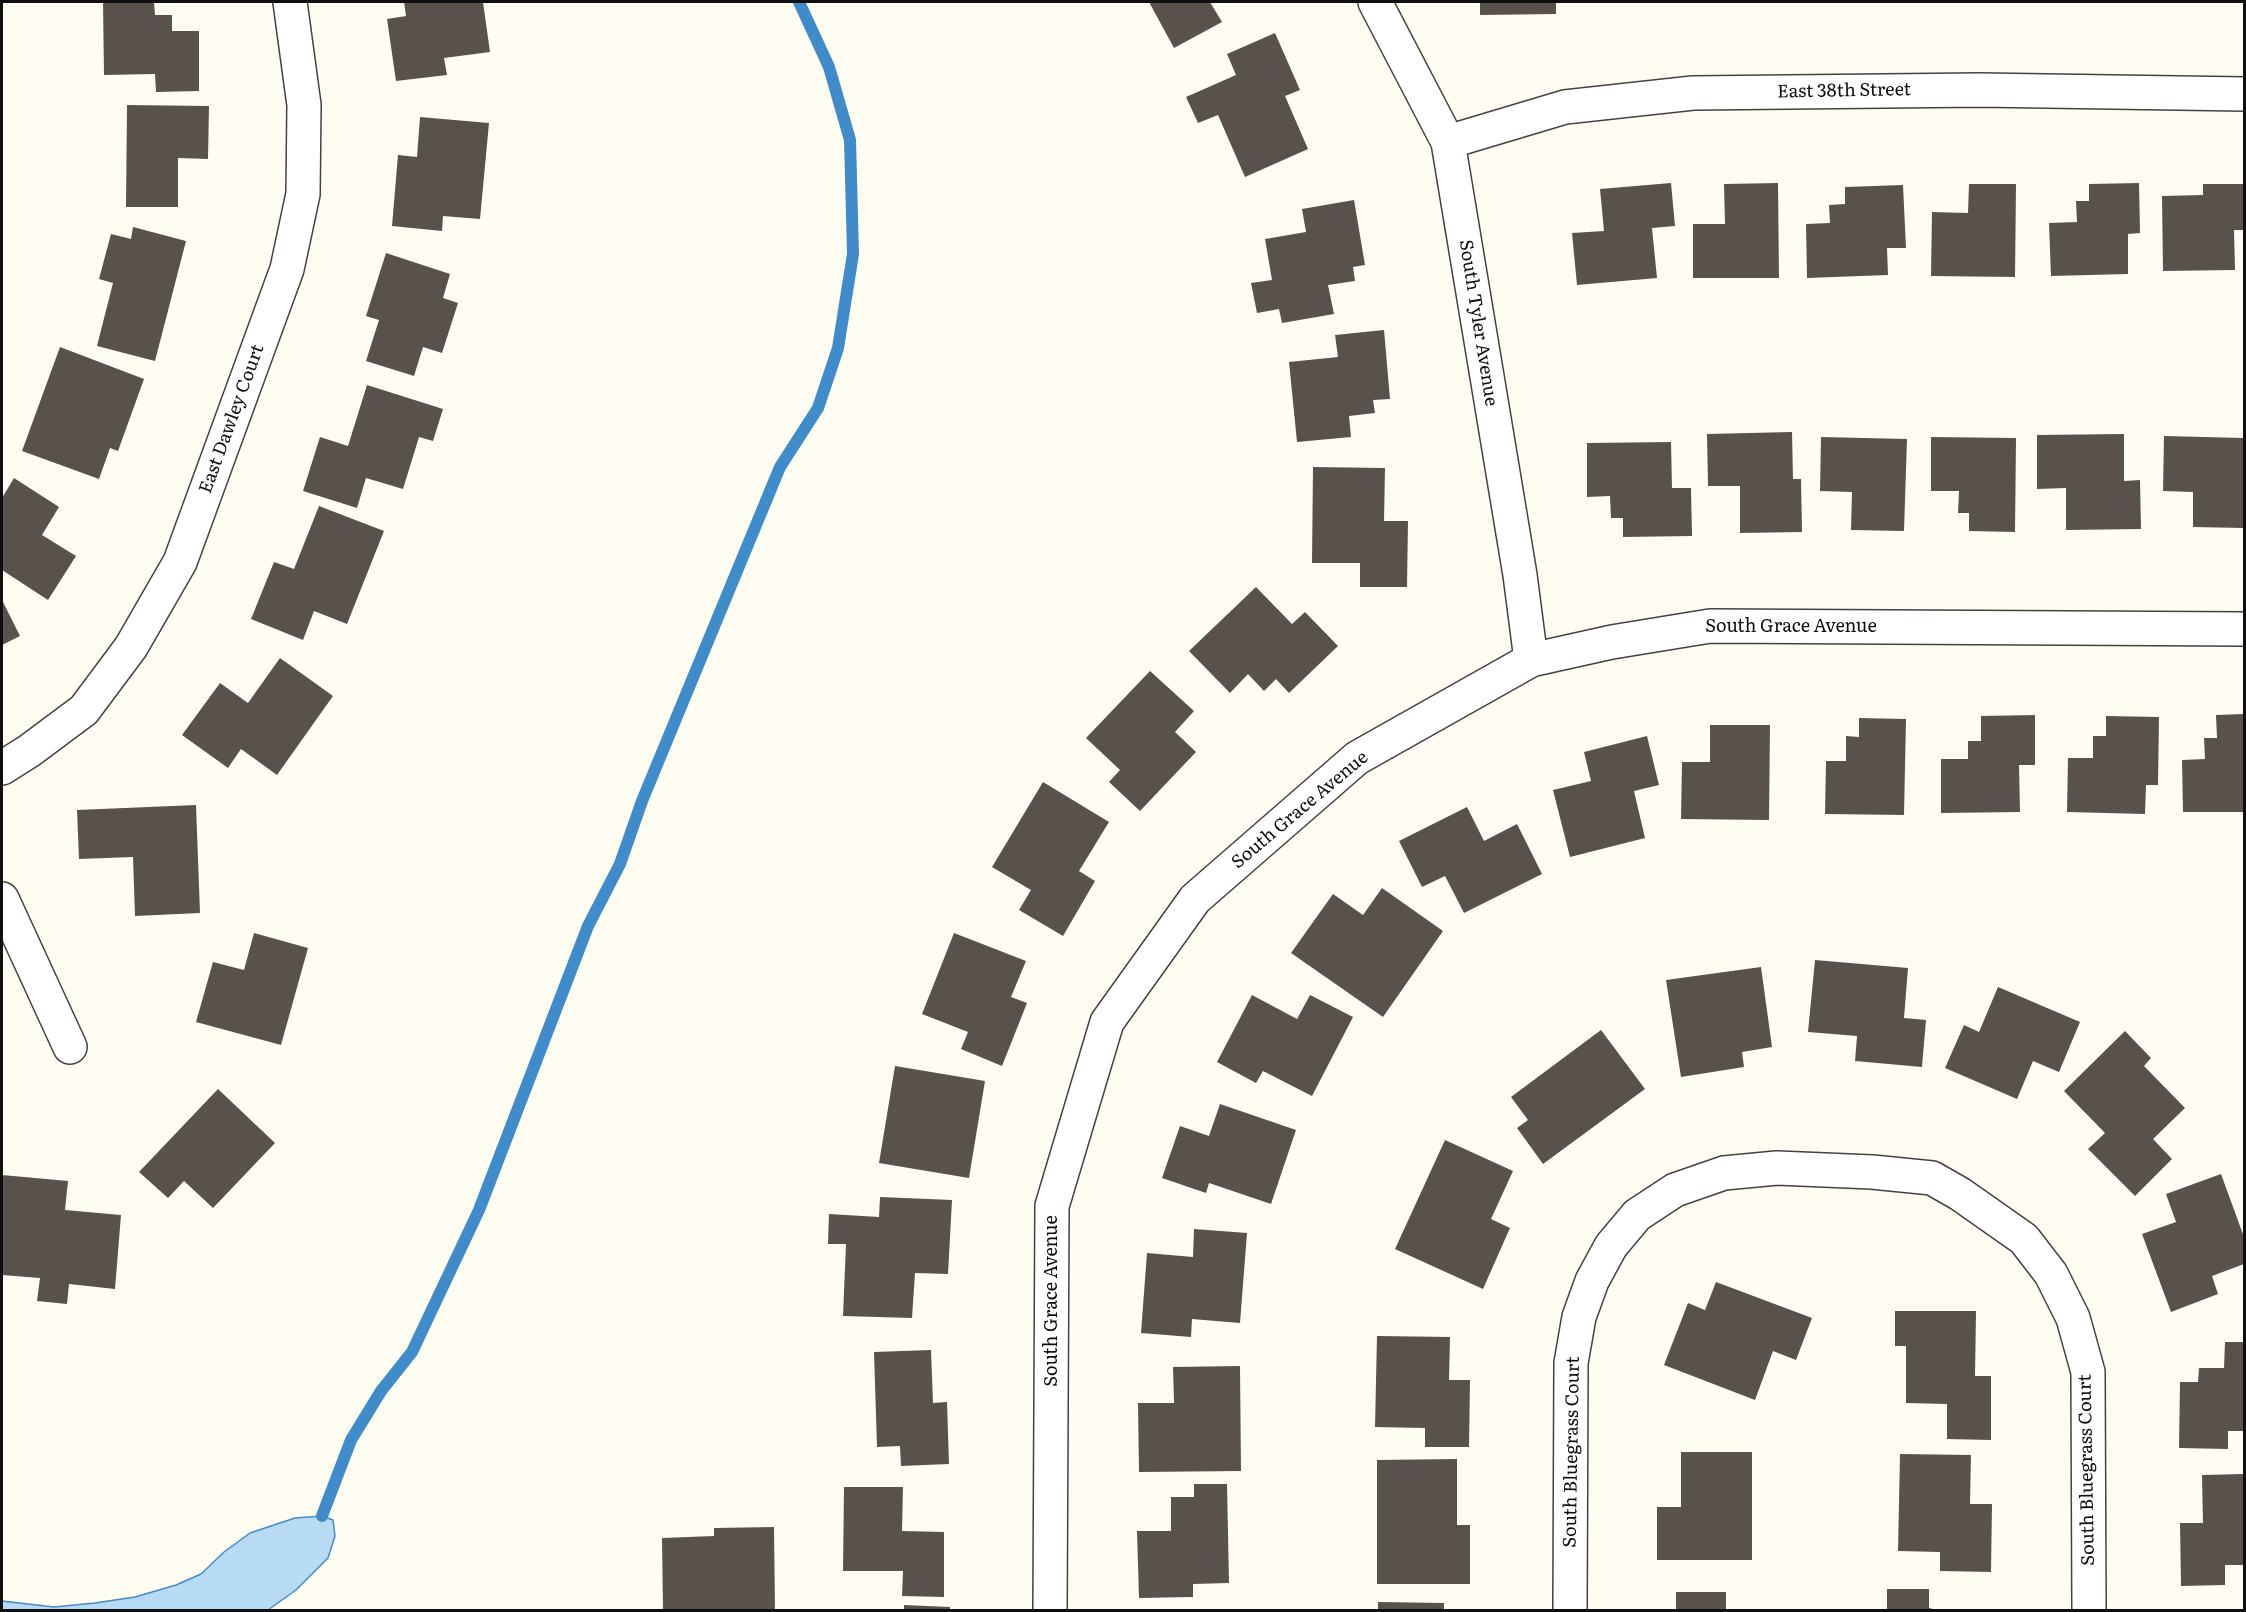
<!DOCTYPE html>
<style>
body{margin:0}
#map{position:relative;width:2246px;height:1612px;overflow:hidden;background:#fffdf2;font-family:Literata,serif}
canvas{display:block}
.frame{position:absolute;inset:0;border:3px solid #0f0f0f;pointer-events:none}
</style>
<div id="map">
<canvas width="2246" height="1612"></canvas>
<div class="frame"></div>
</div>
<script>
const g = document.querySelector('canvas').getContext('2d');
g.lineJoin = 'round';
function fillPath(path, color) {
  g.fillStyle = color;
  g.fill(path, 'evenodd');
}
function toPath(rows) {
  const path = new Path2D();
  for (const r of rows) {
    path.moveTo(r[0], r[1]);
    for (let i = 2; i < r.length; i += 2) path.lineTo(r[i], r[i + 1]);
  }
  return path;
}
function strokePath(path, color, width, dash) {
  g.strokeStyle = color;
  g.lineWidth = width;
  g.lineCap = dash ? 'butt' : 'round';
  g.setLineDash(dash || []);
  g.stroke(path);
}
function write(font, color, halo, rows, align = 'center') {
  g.font = font + ' Literata,serif';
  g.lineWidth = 6;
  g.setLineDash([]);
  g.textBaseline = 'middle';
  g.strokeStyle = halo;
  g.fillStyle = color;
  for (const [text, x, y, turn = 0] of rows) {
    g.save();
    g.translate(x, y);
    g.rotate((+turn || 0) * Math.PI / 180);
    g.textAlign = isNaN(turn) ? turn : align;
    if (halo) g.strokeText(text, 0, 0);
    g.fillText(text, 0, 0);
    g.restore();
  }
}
const water = toPath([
 [322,1516,333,1520,335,1536,328,1558,296,1590,268,1610,2,1610,2,1601,54,1607,95,1603,135,1597,176,1585,201,1574,224,1552,250,1533,295,1518,322,1516]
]);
const stream = toPath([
 [322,1516,351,1440,381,1391,412,1352,479,1210,588,926,620,864,642,801,780,467,818,408,838,348,853,254,850,140,829,67,799,2]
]);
const building = toPath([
 [103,2,154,2,155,15,172,15,172,31,199,31,199,91,156,92,155,74,104,75],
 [404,2,483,2,490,52,444,58,447,75,396,81,387,19,406,16],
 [1149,2,1210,2,1222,22,1174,48],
 [1480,2,1556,2,1556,14,1480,15],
 [1275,33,1300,90,1285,96,1308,149,1245,177,1218,115,1198,123,1186,97,1236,75,1227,54],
 [127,105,209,106,208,159,178,158,178,207,126,207],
 [420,117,489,123,480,219,443,216,442,231,392,226,398,155,417,157],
 [1671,183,1675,226,1652,228,1657,278,1577,285,1572,233,1604,231,1600,189],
 [1778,183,1779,278,1693,278,1693,224,1725,224,1724,184],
 [2139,183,2140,233,2128,234,2128,274,2051,276,2049,223,2077,222,2076,201,2089,201,2089,184],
 [1969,184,2016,184,2015,277,1931,276,1932,212,1968,213],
 [2203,184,2244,184,2244,230,2234,230,2235,270,2163,271,2162,196,2203,195],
 [1903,185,1906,248,1887,248,1888,275,1807,278,1806,224,1830,223,1829,205,1845,204,1845,187],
 [1354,200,1365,265,1353,267,1355,281,1328,285,1334,314,1282,323,1279,309,1257,313,1251,283,1272,280,1265,239,1306,232,1302,209],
 [133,227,186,241,155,361,97,346,113,283,99,279,111,234,131,239],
 [386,253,450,274,443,298,458,303,442,353,423,347,414,376,366,361,379,320,366,316],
 [1384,330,1390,399,1373,400,1375,413,1349,416,1351,437,1297,442,1289,362,1338,357,1335,335],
 [60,347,144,379,118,451,110,448,99,479,22,451],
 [367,385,443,409,433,441,419,437,403,489,366,478,357,508,303,491,320,437,348,446],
 [1792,432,1793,479,1801,479,1802,532,1740,533,1740,486,1708,486,1707,434],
 [2124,434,2124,481,2140,480,2141,529,2066,530,2066,488,2037,489,2037,435],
 [2164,436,2244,438,2244,528,2193,527,2193,492,2163,491],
 [1821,437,1907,439,1904,531,1851,530,1852,492,1820,491],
 [1931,437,2016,438,2015,532,1969,531,1969,513,1958,513,1959,491,1931,491],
 [1671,442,1672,488,1691,488,1692,536,1623,537,1623,518,1611,518,1610,496,1587,497,1587,443],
 [1313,467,1385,468,1384,521,1408,521,1407,587,1360,587,1360,563,1312,563],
 [14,478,59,507,42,535,76,556,48,600,2,570,2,498],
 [319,506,384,531,347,624,314,611,303,640,251,619,274,562,294,569],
 [1256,587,1292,624,1305,612,1338,646,1289,693,1276,679,1264,691,1248,674,1230,693,1189,651],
 [2,600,20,636,2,645],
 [280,658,333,696,277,775,241,749,228,768,182,735,220,683,248,703],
 [1150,671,1194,711,1175,732,1196,752,1140,811,1109,782,1120,770,1086,738],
 [2244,714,2244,812,2183,812,2182,760,2205,759,2204,738,2217,738,2216,715],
 [2035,715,2035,765,2019,765,2020,812,1941,813,1941,759,1968,759,1968,741,1981,741,1981,716],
 [2106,716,2159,717,2158,785,2146,785,2145,814,2067,812,2068,758,2093,758,2093,736,2106,736],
 [1859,718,1906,719,1904,815,1825,814,1826,761,1846,761,1846,736,1859,737],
 [1710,725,1770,725,1769,820,1681,819,1682,762,1710,762],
 [1647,736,1659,785,1634,791,1645,838,1570,857,1553,790,1591,781,1584,752],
 [1043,782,1109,822,1079,871,1095,881,1063,936,1019,910,1031,890,992,867],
 [196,805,200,913,135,916,133,857,79,859,77,810],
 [1467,807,1484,841,1517,824,1542,874,1464,913,1445,876,1422,887,1399,841],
 [1382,888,1443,931,1383,1017,1291,953,1333,894,1363,915],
 [254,933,308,948,281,1045,196,1022,213,962,244,970],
 [954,933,1026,961,1011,997,1027,1003,1002,1066,961,1049,968,1032,922,1014],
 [1815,960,1908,968,1904,1018,1926,1020,1922,1067,1855,1061,1857,1036,1808,1032],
 [1761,967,1772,1047,1742,1052,1744,1067,1681,1077,1666,980],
 [1998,987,2080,1022,2059,1072,2033,1061,2017,1099,1945,1068,1964,1025,1979,1032],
 [1252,995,1297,1019,1310,995,1353,1017,1312,1096,1263,1071,1256,1083,1217,1062],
 [1601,1030,1645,1089,1543,1164,1517,1128,1528,1120,1511,1097],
 [2125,1031,2151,1058,2144,1066,2185,1108,2153,1139,2172,1159,2135,1196,2088,1149,2105,1133,2064,1091],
 [895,1066,985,1081,969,1178,879,1163],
 [218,1089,275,1143,213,1208,184,1181,168,1198,139,1172],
 [1220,1104,1296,1130,1271,1204,1209,1183,1206,1193,1162,1178,1180,1126,1209,1136],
 [1445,1140,1513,1171,1491,1219,1510,1228,1483,1289,1395,1249],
 [2221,1174,2244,1237,2244,1264,2212,1276,2218,1294,2171,1312,2142,1234,2176,1222,2166,1194],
 [2,1175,68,1181,65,1210,121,1215,115,1289,69,1284,67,1304,37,1301,40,1278,2,1275],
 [880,1197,952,1200,948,1274,915,1273,912,1318,843,1316,846,1244,828,1244,829,1214,879,1217],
 [1194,1229,1247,1233,1240,1323,1192,1319,1191,1337,1141,1333,1147,1253,1193,1257],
 [1716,1282,1812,1318,1796,1360,1773,1351,1755,1400,1664,1365,1688,1303,1705,1310],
 [1895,1311,1976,1311,1975,1376,1991,1376,1991,1440,1947,1439,1947,1404,1906,1403,1906,1346,1895,1346],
 [1377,1336,1450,1337,1449,1380,1470,1380,1469,1447,1425,1447,1425,1428,1375,1427],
 [2225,1342,2244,1342,2244,1431,2228,1431,2228,1449,2179,1448,2180,1382,2198,1382,2199,1368,2224,1368],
 [931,1350,933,1403,947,1402,949,1464,901,1466,900,1446,877,1447,874,1352],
 [1240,1366,1241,1471,1139,1472,1138,1403,1174,1403,1173,1367],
 [1681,1452,1752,1452,1752,1560,1657,1560,1657,1507,1681,1507],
 [1900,1454,1971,1455,1970,1504,1992,1504,1991,1572,1940,1571,1940,1552,1898,1551],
 [1457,1459,1457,1525,1470,1525,1470,1584,1377,1584,1377,1460],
 [2244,1474,2244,1565,2225,1565,2225,1585,2181,1586,2180,1523,2203,1523,2202,1475],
 [1194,1484,1227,1484,1229,1583,1193,1584,1193,1597,1139,1598,1137,1531,1171,1531,1171,1497,1194,1497],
 [844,1487,903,1487,902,1531,944,1532,944,1597,902,1596,903,1571,843,1571],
 [774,1527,775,1610,663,1610,662,1538,714,1536,714,1528],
 [1887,1589,1929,1589,1929,1608,1933,1609,1933,1610,1887,1610],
 [1676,1592,1726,1592,1726,1610,1676,1610],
 [1378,1602,1444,1603,1444,1610,1378,1610],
 [904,1605,950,1607,950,1610,904,1610]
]);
const minor = toPath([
 [1375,2,1448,142,1520,575,1531,660],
 [1448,142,1565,107,1693,93,1980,90,2244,94],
 [2,768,29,751,84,710,131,647,180,562,287,269,303,194,304,105,290,2],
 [2,899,70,1047],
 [1050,1610,1052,1206,1107,1022,1195,899,1357,758,1531,660,1612,642,1710,626,2244,629],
 [1570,1610,1571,1363,1579,1317,1592,1281,1611,1246,1637,1215,1675,1190,1724,1173,1777,1168,1872,1172,1932,1178,1960,1194,2024,1239,2051,1274,2073,1318,2088,1372,2089,1610]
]);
const streetNames = [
 ["East 38th Street",1844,91,-1],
 ["South Tyler Avenue",1478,323,81],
 ["East Dawley Court",232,419,-70],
 ["South Grace Avenue",1791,627],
 ["South Grace Avenue",1300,810,-40],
 ["South Grace Avenue",1052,1301,-90],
 ["South Bluegrass Court",1572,1452,-89],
 ["South Bluegrass Court",2087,1470,-91]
];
fillPath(water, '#b8dbf5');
strokePath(water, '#408cca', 1.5);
strokePath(stream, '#408cca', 12);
fillPath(building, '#58514c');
strokePath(minor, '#424242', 36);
strokePath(minor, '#fff', 33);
write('18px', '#0f0f0f', '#fff', streetNames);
</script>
